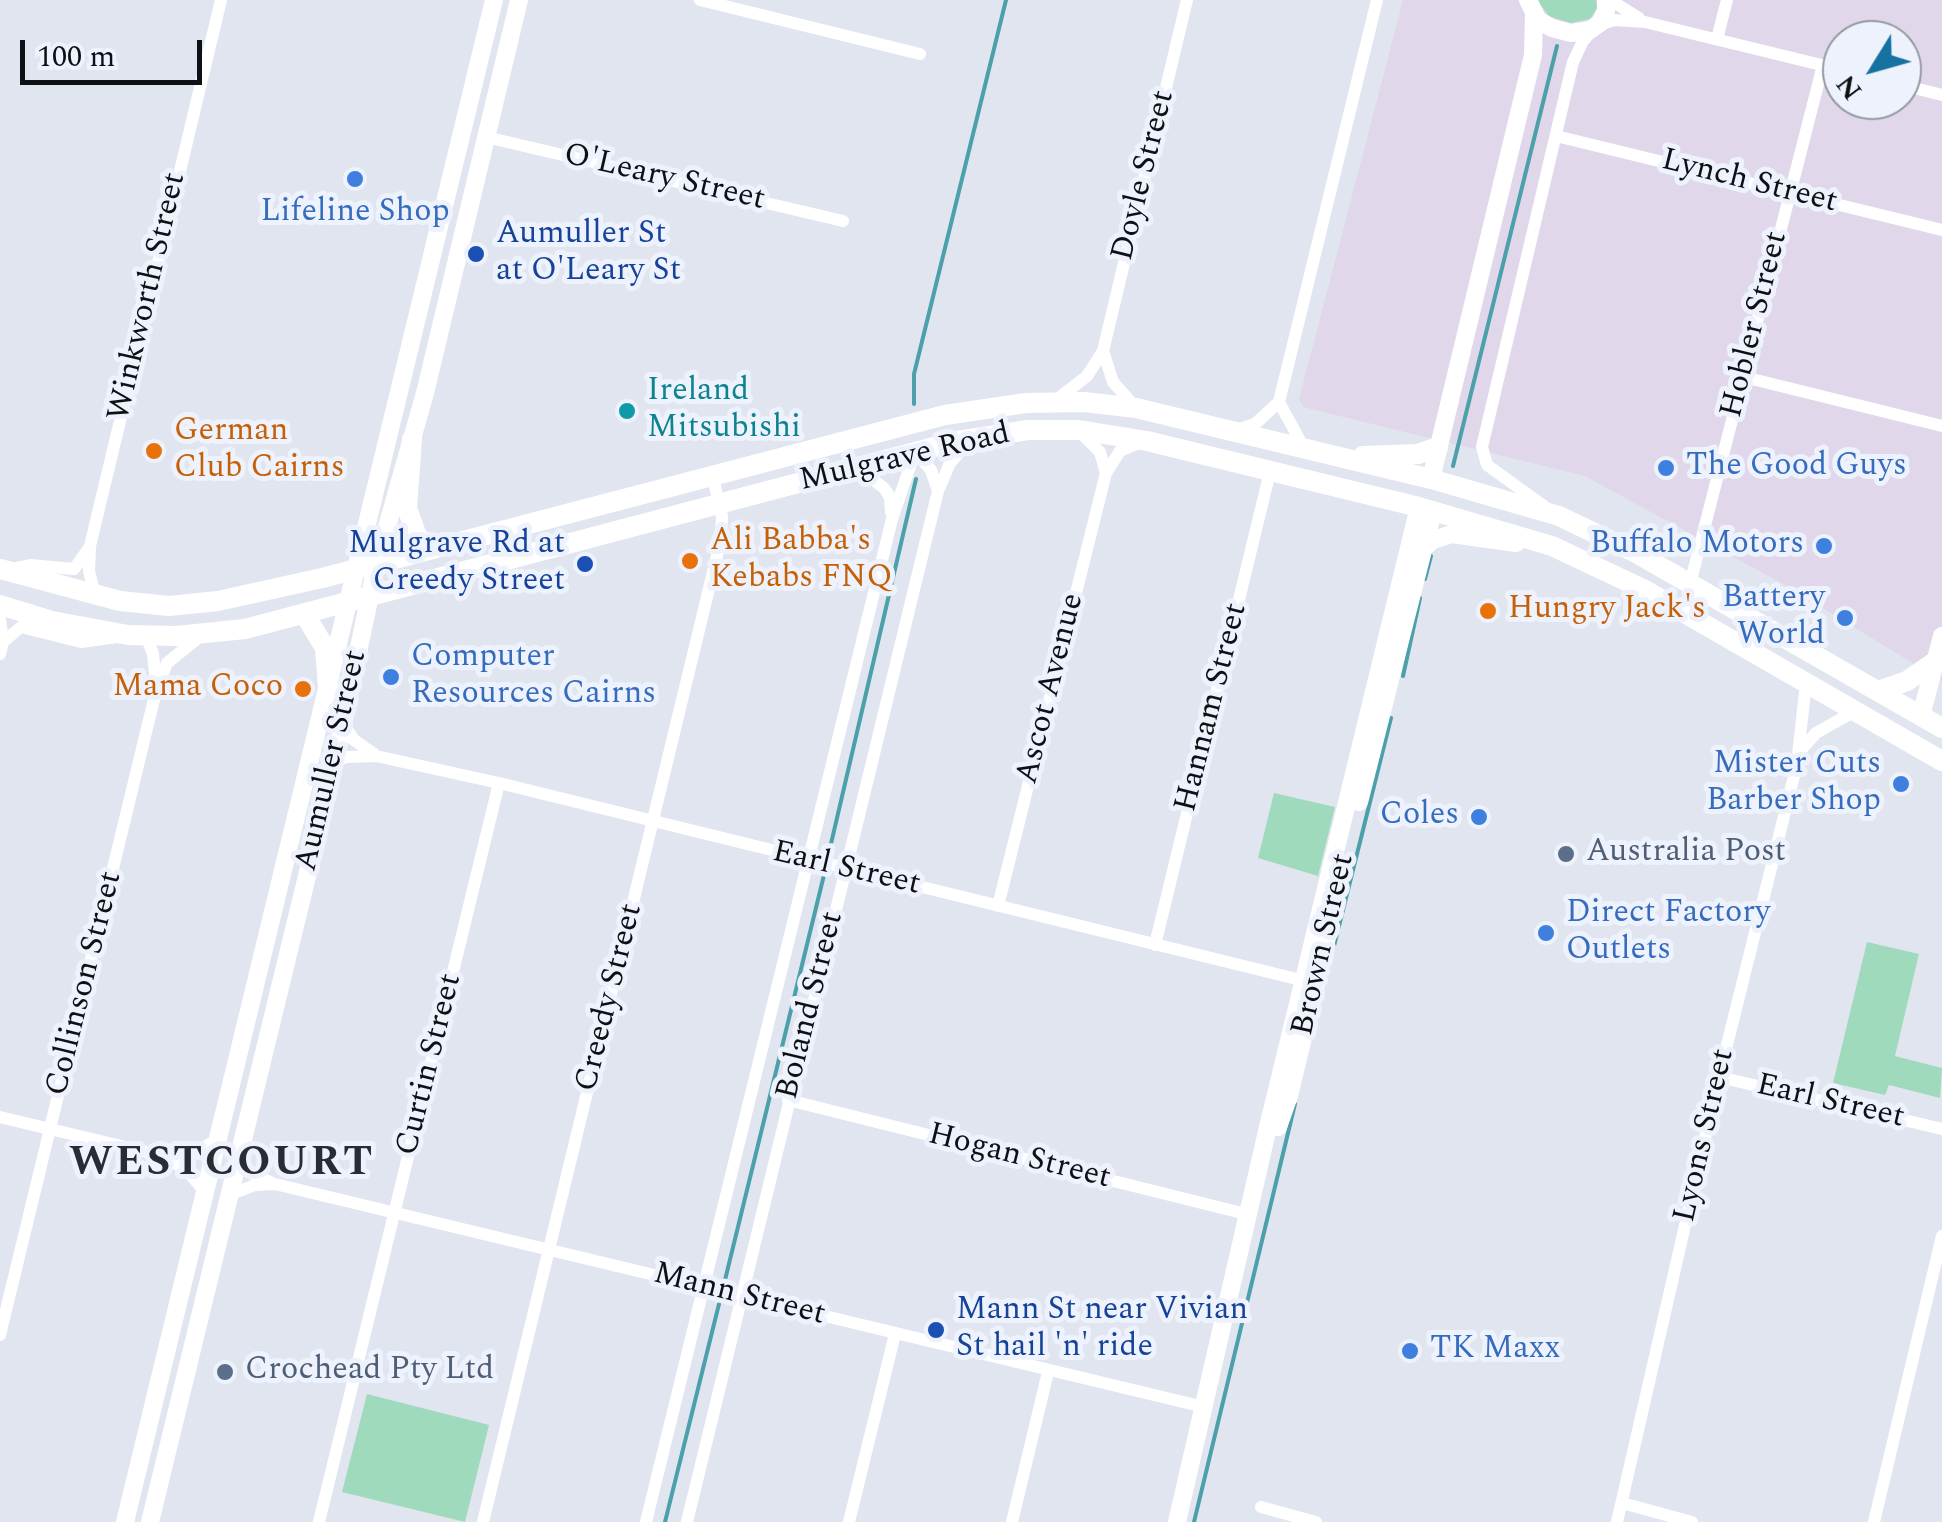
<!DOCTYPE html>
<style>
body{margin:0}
#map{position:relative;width:1942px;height:1522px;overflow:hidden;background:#e1e5ef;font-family:Spectral,serif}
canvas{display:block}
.north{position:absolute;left:1822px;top:20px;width:100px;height:100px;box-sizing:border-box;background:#eef2fc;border:2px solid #94989f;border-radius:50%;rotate:233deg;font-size:28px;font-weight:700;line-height:40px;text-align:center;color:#0e1013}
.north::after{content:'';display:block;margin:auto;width:35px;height:45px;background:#1672a0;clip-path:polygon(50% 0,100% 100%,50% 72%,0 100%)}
.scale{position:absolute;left:20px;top:40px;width:182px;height:45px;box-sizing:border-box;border:5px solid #0e1013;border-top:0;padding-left:12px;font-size:30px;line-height:35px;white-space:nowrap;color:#0e1013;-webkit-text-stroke:8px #eef2fc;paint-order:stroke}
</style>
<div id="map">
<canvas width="1942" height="1522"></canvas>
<div class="north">N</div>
<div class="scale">100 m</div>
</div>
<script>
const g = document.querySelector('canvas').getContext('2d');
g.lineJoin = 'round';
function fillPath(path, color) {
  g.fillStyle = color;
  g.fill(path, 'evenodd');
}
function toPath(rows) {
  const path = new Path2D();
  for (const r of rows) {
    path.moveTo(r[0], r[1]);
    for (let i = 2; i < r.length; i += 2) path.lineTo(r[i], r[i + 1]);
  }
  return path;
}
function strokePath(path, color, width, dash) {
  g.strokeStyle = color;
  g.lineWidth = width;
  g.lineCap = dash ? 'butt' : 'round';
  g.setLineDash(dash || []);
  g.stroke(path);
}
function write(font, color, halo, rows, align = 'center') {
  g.font = font + ' Spectral,serif';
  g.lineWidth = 10;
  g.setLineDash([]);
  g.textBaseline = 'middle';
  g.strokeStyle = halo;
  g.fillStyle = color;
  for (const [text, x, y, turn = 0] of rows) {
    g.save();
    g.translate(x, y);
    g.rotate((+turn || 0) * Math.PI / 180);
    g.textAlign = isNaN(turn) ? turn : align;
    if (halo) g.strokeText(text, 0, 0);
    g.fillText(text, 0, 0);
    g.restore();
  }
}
const industrial = toPath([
 [1403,0,1942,0,1942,681,1783,584,1585,476,1303,407,1299,399],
 [1842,40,1902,40,1902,100,1842,100]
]);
const green = toPath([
 [1537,0,1596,0,1597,8,1590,19,1570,23,1549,16],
 [1274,793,1335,807,1318,876,1258,858],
 [1867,942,1919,954,1895,1056,1942,1068,1940,1098,1889,1085,1885,1095,1833,1083],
 [367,1394,489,1425,465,1522,342,1492]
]);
const stream = toPath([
 [914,404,914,374,1006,0],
 [1453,466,1557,46],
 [1425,579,1431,556],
 [1403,676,1420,598],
 [830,848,916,479],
 [1332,954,1391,718],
 [725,1280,824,875],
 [665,1522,719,1304],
 [1194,1522,1295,1104]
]);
const street = toPath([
 [700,0,920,54],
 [1610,0,1639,18],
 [1598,25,1615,20,1645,22,1842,70],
 [1717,39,1727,0],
 [1902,85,1942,95],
 [1556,136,1942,230],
 [486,137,843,221],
 [1103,351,1113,382,1136,408],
 [1744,377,1942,426],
 [1055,401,1087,376,1103,351,1187,0],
 [1236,430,1255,424,1279,402],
 [1082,434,1100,452,1106,473],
 [1304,448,1279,402,1377,0],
 [849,471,872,479,884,488,890,497,891,512],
 [1544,506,1487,465,1482,447,1573,62,1583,41,1594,28],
 [11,569,30,565,74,569,89,548],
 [1690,584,1823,65],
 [95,596,89,571,90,546,221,0],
 [0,619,3,642,0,654],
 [146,636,153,654,156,684],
 [3,642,21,627,81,642,117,637],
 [343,724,354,740,374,754],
 [1801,750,1816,733,1855,711],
 [335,761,346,757,376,756,499,783,1309,982],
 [998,906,1106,473,1120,451,1139,443],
 [1155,945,1270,472],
 [1719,1077,1942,1129],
 [788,1100,1250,1215],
 [0,1117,167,1157,195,1153,218,1139],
 [167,1157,189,1173,205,1192],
 [236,1166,272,1183],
 [229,1195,255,1185,275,1184,1204,1407],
 [0,1335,156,691,167,663,198,638],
 [1622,1503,1692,1522],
 [1261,1507,1316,1522],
 [319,1522,499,783],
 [483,1522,721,539,722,516,712,473],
 [646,1522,892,519,915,452,931,470,938,491],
 [687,1522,938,491,950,463,970,440],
 [849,1522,895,1334],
 [1012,1522,1048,1372],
 [1617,1522,1719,1077,1797,764,1806,683],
 [1874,1522,1942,1236]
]);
const secondary = toPath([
 [1528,0,1538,20,1552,28,1571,33,1590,30,1600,23,1606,11,1606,0],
 [1431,479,1533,55,1534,15],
 [1426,546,1433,540,1452,534,1516,543],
 [1921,716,1942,636],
 [1359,802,1433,511],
 [1278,1127,1289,1096,1330,925],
 [125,1522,494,0],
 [150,1522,335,761,377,562,425,393,519,0],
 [1177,1522,1268,1127,1419,507]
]);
const primary = toPath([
 [412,439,407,508,417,536,431,548],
 [1363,456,1418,454,1438,447],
 [0,569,120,601,169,606,218,601,322,578,945,415,1026,403,1084,402,1136,408,1431,479,1559,516,1638,554,1942,728],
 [0,605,52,621,128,635,176,636,245,629,957,441,1028,430,1079,430,1147,441,1419,507,1552,546,1643,589,1942,761],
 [305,615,325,648,328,687],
 [1878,691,1907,681,1936,661]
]);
const markers = [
 [355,179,10,"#3f7fe0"],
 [476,254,10,"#1a4fb4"],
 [627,411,10,"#0f9aa8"],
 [154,451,10,"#e8710a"],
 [1666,468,10,"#3f7fe0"],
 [1824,546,10,"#3f7fe0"],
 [690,561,10,"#e8710a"],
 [585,564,10,"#1a4fb4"],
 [1488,611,10,"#e8710a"],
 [1845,618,10,"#3f7fe0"],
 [391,677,10,"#3f7fe0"],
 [303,689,10,"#e8710a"],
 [1901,784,10,"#3f7fe0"],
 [1479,817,10,"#3f7fe0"],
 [1566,854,10,"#5c6f8a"],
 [1546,933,10,"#3f7fe0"],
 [936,1330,10,"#1a4fb4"],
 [1410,1351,10,"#3f7fe0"],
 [225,1372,10,"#5c6f8a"]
];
const streetNames = [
 ["Doyle Street",1145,176,-76],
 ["O'Leary Street",664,179,13],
 ["Lynch Street",1749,183,14],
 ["Winkworth Street",149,297,-77],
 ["Hobler Street",1756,325,-76],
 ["Mulgrave Road",905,459,-13],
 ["Ascot Avenue",1052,689,-76],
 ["Hannam Street",1213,708,-76],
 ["Aumuller Street",333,761,-77],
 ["Earl Street",846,870,13],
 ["Brown Street",1325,945,-77],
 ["Collinson Street",86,984,-76],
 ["Creedy Street",611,998,-76],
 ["Boland Street",812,1006,-76],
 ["Curtin Street",431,1065,-76],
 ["Earl Street",1830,1103,13],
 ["Lyons Street",1706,1136,-77],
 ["Hogan Street",1019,1158,14],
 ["Mann Street",739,1296,14]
];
const shopNames = [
 ["Lifeline Shop",355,214,"center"],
 ["The Good Guys",1686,468],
 ["Buffalo Motors",1804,546,"right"],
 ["Battery",1825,600,"right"],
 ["World",1825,637,"right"],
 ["Computer",411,659],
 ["Resources Cairns",411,696],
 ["Mister Cuts",1881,766,"right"],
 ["Barber Shop",1881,803,"right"],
 ["Coles",1459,817,"right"],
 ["Direct Factory",1566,915],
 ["Outlets",1566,952],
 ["TK Maxx",1430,1351]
];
const transitNames = [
 ["Aumuller St",496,236],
 ["at O'Leary St",496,273],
 ["Mulgrave Rd at",565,546,"right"],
 ["Creedy Street",565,583,"right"],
 ["Mann St near Vivian",956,1312],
 ["St hail 'n' ride",956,1349]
];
const cultureNames = [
 ["Ireland",647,393],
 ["Mitsubishi",647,430]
];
const foodNames = [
 ["German",174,433],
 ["Club Cairns",174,470],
 ["Ali Babba's",710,543],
 ["Kebabs FNQ",710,580],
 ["Hungry Jack's",1508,611],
 ["Mama Coco",283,689,"right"]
];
const serviceNames = [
 ["Australia Post",1586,854],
 ["Crochead Pty Ltd",245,1372]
];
const districtNames = [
 ["WESTCOURT",222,1166]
];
fillPath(industrial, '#e0d7eb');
fillPath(green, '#a0dabc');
strokePath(stream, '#4ca0aa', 4);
strokePath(street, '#fff', 12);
strokePath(secondary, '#fff', 18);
strokePath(primary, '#fff', 20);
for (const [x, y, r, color] of markers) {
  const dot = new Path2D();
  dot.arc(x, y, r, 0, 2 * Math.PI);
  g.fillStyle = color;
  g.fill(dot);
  strokePath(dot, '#eef2fc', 4);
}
write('32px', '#0e1013', '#eef2fc', streetNames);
write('32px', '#366cbe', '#eef2fc', shopNames, 'left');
write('32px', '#164399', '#eef2fc', transitNames, 'left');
write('32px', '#0d838f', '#eef2fc', cultureNames, 'left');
write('32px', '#c56008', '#eef2fc', foodNames, 'left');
write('32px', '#4e5e75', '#eef2fc', serviceNames, 'left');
g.letterSpacing = '2.5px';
write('bold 42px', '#292c34', '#eef2fc', districtNames);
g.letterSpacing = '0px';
</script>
